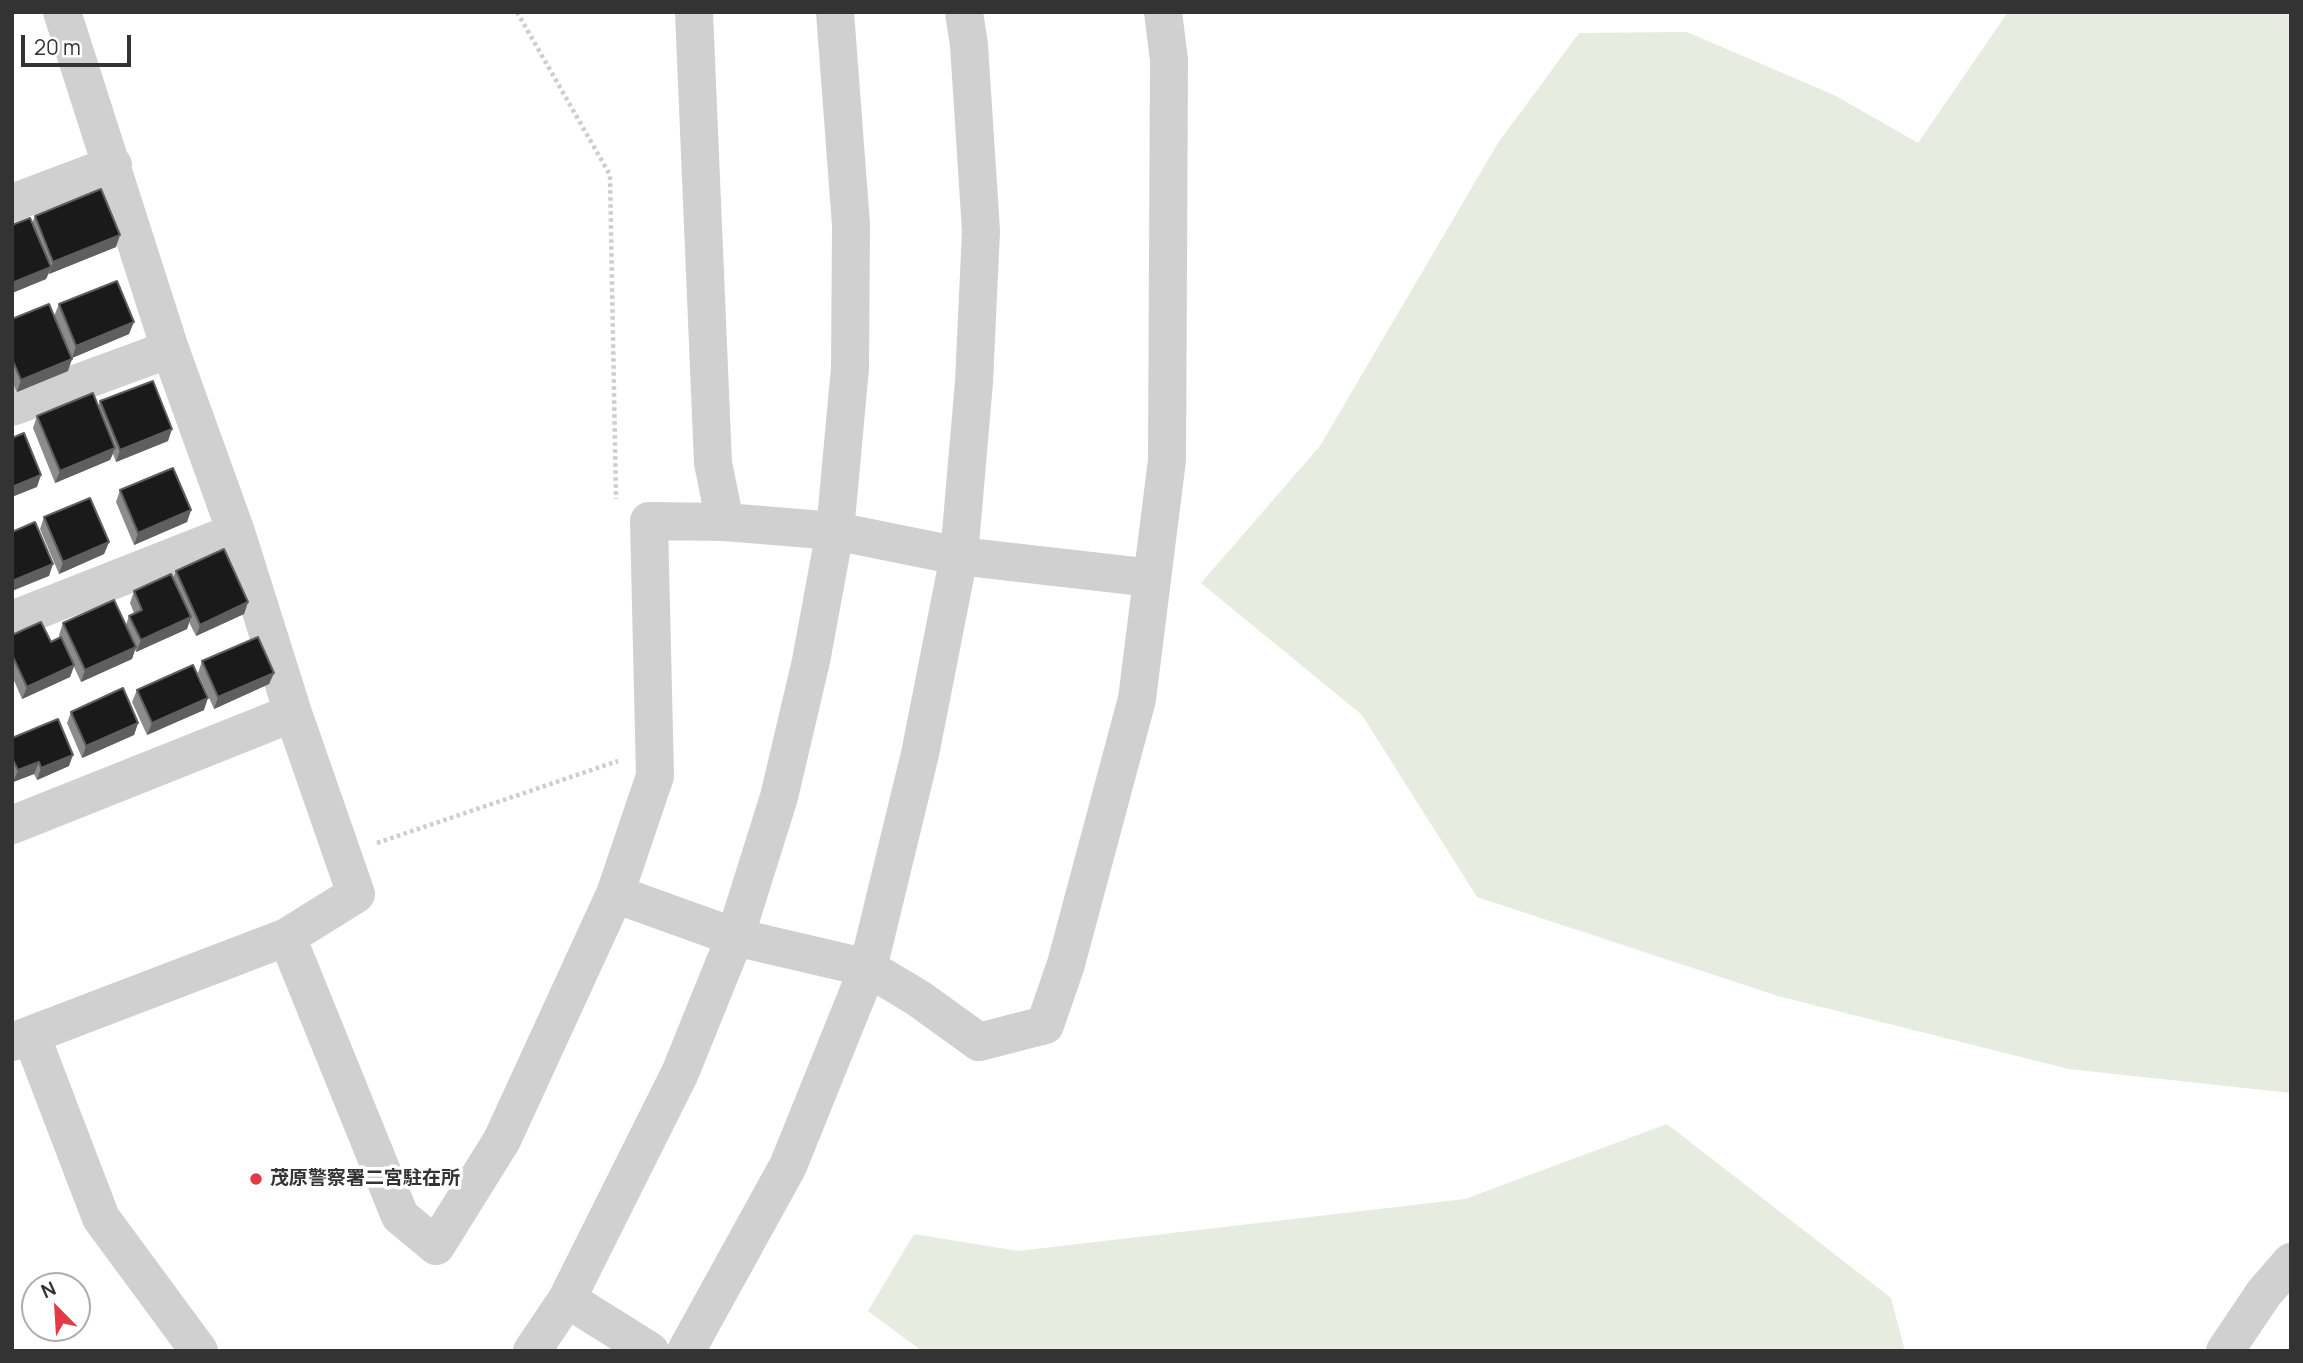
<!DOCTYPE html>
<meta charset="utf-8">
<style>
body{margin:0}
#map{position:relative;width:2303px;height:1363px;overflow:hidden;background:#fff;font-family:Manrope,sans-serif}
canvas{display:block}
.frame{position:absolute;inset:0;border:14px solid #333;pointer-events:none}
.north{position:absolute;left:21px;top:1272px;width:70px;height:70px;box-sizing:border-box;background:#fff;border:2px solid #adadad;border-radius:50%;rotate:336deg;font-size:19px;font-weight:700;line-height:28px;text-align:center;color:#333}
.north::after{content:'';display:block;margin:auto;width:24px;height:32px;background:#e63946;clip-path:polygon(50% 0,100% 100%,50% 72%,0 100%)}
.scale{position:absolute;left:21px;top:35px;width:110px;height:32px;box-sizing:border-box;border:4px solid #333;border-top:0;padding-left:9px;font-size:21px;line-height:24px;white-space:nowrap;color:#333;-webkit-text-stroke:5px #fff;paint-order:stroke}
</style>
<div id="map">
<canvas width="2303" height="1363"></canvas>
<div class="frame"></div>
<div class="north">N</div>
<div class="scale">20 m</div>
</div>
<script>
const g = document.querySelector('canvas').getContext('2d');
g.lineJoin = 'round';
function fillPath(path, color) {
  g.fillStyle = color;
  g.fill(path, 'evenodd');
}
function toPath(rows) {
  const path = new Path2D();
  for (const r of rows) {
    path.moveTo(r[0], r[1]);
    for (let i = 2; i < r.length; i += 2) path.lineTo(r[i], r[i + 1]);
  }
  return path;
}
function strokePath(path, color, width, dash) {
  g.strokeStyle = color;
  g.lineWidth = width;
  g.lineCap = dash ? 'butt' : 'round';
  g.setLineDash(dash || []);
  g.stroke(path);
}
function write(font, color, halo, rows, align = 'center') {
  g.font = font + ' Manrope,"Noto Sans JP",sans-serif';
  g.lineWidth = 7;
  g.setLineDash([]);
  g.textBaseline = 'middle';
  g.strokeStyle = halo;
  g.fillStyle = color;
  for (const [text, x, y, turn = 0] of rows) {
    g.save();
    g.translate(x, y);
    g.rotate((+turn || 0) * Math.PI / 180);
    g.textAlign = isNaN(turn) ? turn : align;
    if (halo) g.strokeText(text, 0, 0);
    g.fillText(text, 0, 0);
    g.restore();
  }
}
const green = toPath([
 [2008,12,2291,12,2291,1093,2069,1069,1778,996,1477,897,1362,715,1201,583,1320,446,1498,143,1579,33,1687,32,1836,96,1918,143],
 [1667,1124,1891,1298,1905,1351,922,1351,868,1311,914,1234,1018,1251,1465,1199]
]);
const path = toPath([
 [517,12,610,175,616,499],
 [377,843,618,761]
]);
const minor = toPath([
 [694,12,713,463,725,522],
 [12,203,113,165],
 [12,407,170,349],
 [12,620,236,532],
 [12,825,293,713],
 [615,894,735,937,868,968,920,754,959,556,974,382,981,231,969,45,964,12],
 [287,937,400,1216,436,1246,502,1140,615,894,655,776,649,521,725,522,835,531,959,556,1152,578],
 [31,1035,101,1218,199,1351],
 [12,1042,287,937,356,894,293,713,236,532,170,349,62,12],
 [567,1299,650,1351],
 [532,1351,567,1299,680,1073,735,937,779,797,811,661,835,531,850,368,851,225,835,12],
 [686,1351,788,1166,868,968,918,998,979,1042,1045,1025,1066,964,1137,699,1167,460,1169,60,1163,12],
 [2225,1351,2264,1293,2291,1262]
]);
const wall = toPath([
 [35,216,116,247,49,274,49,273,46,279,12,293,12,225,32,223],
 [59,304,129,334,72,358,54,316],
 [12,319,68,371,17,392,12,381],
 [100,401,168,441,116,462,113,454,110,460,55,483,33,428,37,416,98,407],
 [120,490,191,510,187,522,134,545,116,502],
 [44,517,109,542,104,554,59,574,40,529],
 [176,571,248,602,244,614,196,636,189,622,187,629,136,652,135,649,132,659,81,682,74,667,70,677,22,699,12,676,12,635,51,642,60,638,59,635,63,623,126,625,129,616,134,613,130,603,134,591,173,578],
 [202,661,274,673,269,684,214,709,198,673],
 [137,690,204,710,147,735,132,702],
 [71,712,138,723,134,735,82,758,67,723],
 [12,738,69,766,37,780,34,774,13,782,12,780]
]);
const shadedWall = toPath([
 [120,235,116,247,49,274,53,262],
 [51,267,46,279,12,293,12,283],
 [134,322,129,334,72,358,76,346],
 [72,359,68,371,17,392,21,380],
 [172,429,168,441,116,462,120,450],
 [115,448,110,460,55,483,60,471],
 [41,475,37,487,12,497,12,487],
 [191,510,187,522,134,545,138,533],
 [109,542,104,554,59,574,63,562],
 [53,564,49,576,12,591,12,581],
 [248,602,244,614,196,636,200,625],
 [191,617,187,629,136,652,141,640],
 [136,647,132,659,81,682,85,670],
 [74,665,70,677,22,699,27,687],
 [274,673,269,684,214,709,218,697],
 [208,698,204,710,147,735,152,723],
 [138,723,134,735,82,758,86,746],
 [73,755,69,766,37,780,41,768],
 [39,762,34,774,13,782,18,770]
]);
const building = toPath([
 [101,189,120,235,53,262,35,216,101,189],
 [30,218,51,267,12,283,12,225,30,218],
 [117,281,134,322,76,346,59,304,117,281],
 [49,304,72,359,21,380,12,359,12,319,49,304],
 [153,381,172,429,120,450,100,401,153,381],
 [93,393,115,448,60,471,37,416,93,393],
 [24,433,41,475,12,487,12,438,24,433],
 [173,468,191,510,138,533,120,490,173,468],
 [90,498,109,542,63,562,44,517,90,498],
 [35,522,53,564,12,581,12,532,35,522],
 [224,549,248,602,200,625,176,571,224,549],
 [171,574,191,617,141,640,129,616,142,610,134,591,171,574],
 [114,600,136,647,85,670,63,623,114,600],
 [41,622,51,642,61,637,74,665,27,687,12,655,12,635,41,622],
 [258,637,274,673,218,697,202,661,258,637],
 [193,665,208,698,152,723,137,690,193,665],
 [123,688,138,723,86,746,71,712,123,688],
 [58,719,73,755,41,768,39,762,18,770,12,758,12,738,58,719]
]);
const markers = [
 [256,1179,7,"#e63946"]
];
const poiNames = [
 ["茂原警察署二宮駐在所",270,1179]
];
fillPath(green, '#e6ecdf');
strokePath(path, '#cdcdcd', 4.5, [3.5, 3.5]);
strokePath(minor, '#d0d0d0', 38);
fillPath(wall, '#8c8c8c');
fillPath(shadedWall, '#5f5f5f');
fillPath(building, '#1a1a1a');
strokePath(building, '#5f5f5f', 2);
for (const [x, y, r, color] of markers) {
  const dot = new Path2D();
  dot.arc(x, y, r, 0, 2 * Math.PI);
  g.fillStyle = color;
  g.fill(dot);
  strokePath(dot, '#fff', 2.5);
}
write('bold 19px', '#333', '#fff', poiNames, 'left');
</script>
